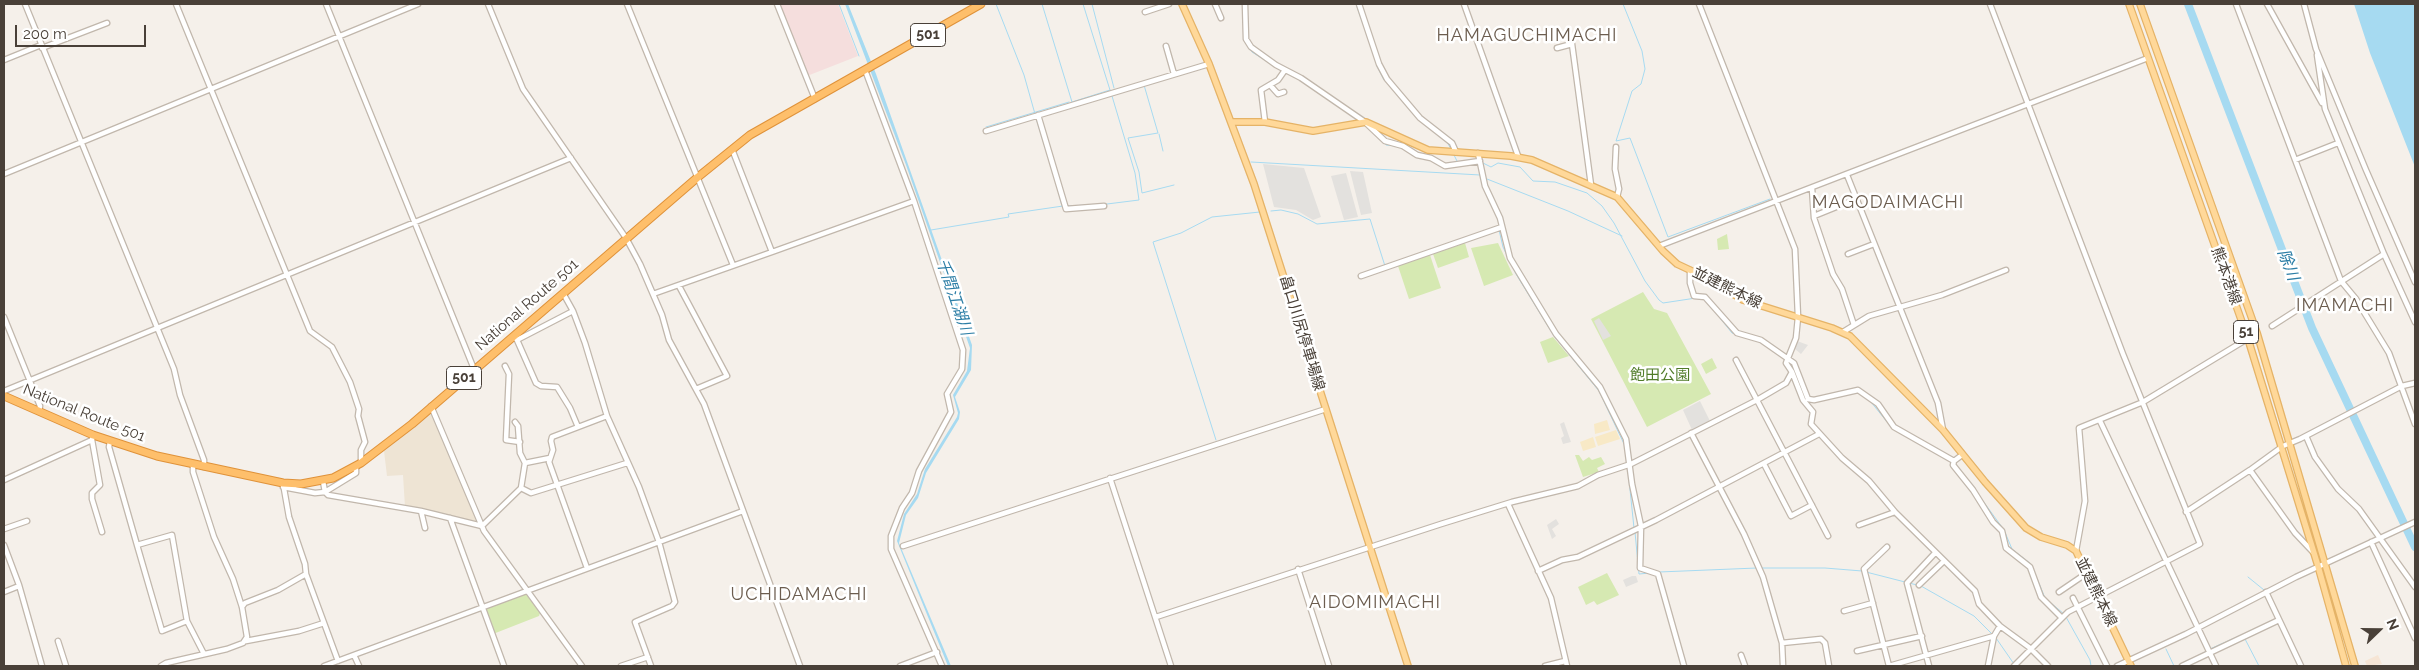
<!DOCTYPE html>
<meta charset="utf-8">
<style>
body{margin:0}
#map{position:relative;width:2419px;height:670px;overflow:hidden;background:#f5f0ea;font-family:Raleway,sans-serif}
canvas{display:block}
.frame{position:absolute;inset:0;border:5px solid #494038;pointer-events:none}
.north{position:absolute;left:2354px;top:605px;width:50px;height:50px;-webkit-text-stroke:4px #fff;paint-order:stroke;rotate:68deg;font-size:14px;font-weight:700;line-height:20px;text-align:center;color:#494038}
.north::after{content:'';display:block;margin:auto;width:18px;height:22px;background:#494038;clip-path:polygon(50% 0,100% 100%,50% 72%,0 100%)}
.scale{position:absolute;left:15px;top:25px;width:131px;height:22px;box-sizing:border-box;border:2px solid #494038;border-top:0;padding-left:6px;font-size:15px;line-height:18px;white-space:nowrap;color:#494038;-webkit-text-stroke:4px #fff;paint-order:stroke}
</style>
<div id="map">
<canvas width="2419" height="670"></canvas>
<div class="frame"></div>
<div class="north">N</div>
<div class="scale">200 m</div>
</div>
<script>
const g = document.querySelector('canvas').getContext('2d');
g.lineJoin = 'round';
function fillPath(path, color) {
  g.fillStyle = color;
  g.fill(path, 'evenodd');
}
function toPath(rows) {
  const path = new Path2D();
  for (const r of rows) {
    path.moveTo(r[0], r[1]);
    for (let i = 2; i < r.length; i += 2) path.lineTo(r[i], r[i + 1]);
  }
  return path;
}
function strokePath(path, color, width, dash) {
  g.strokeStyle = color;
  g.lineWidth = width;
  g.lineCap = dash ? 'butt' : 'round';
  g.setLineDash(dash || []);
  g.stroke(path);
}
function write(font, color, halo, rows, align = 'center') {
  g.font = font + ' Raleway,"Noto Sans JP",sans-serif';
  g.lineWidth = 5;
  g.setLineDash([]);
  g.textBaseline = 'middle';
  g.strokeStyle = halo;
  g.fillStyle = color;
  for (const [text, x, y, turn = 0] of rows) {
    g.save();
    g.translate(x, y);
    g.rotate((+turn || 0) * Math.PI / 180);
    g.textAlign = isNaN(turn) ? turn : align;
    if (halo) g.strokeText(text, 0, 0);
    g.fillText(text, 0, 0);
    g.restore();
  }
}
const commercial = toPath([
 [2378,655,2382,664,2367,666,2365,661]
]);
const education = toPath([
 [432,411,479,522,478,524,405,507,403,475,387,476,384,451]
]);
const medical = toPath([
 [779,4,838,4,858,56,807,76]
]);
const green = toPath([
 [1727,234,1729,249,1718,250,1717,239],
 [1465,243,1469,257,1438,268,1433,254],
 [1498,243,1513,275,1484,286,1471,248],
 [1430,255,1441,288,1409,299,1398,266],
 [1643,292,1654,309,1667,313,1711,394,1647,427,1591,319],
 [1553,337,1569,356,1548,363,1540,342],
 [1712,358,1717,368,1706,374,1701,364],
 [1575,455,1579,455,1583,461,1589,457,1592,460,1601,457,1605,464,1597,468,1599,472,1583,477],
 [1607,573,1619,595,1597,605,1594,601,1586,605,1578,587],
 [525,593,540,613,539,616,493,634,484,608]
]);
const sand = toPath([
 [1607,420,1610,430,1595,434,1594,424],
 [1616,430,1620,439,1598,446,1595,437],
 [1593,437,1596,447,1583,451,1580,442]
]);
const parking = toPath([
 [1263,164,1304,168,1321,217,1313,220,1296,210,1274,207],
 [1350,171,1363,172,1372,213,1361,215],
 [1346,173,1358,217,1344,220,1331,176],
 [1599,318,1611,336,1603,340,1594,321],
 [1797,341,1808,345,1801,354,1795,349],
 [1700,401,1710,421,1692,430,1683,410],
 [1564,422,1571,442,1563,444,1561,438,1564,436,1560,424],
 [1556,519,1559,524,1552,529,1556,536,1552,539,1547,525],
 [1632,576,1636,576,1638,582,1626,587,1623,580]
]);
const water = toPath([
 [845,4,848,4,876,74,972,345,971,370,955,397,960,412,959,419,926,473,918,498,906,515,899,543,951,666,948,666,897,541,904,514,917,494,925,469,957,417,958,413,953,395,967,371,970,348,906,165],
 [2354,4,2415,4,2415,167,2370,53]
]);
const stream = toPath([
 [839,4,859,56],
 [996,4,1024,75,1035,114],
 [1042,4,1072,102,1110,90],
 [1083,4,1110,90],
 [1092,4,1114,88],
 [1356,4,1363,24],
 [1623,4,1642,51,1645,69,1641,84,1632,91,1616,141,1630,138,1668,237,1770,199],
 [1244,29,1244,38],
 [1248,46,1252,52,1282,71],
 [1377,66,1384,80,1390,85],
 [1286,73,1300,80],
 [1144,85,1158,133,1128,138,1139,172,1142,193,1174,185],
 [1349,114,1358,120],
 [1036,118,1049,160],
 [986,127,1069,102],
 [1159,134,1163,151],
 [1384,142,1386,145,1396,146],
 [1447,142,1451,149],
 [1454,155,1458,163],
 [1251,162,1480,175],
 [1481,162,1491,167,1498,163,1520,167,1533,181,1555,182,1587,193,1602,206,1614,223,1645,281,1659,300,1663,303,1696,298],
 [1440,166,1444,168,1455,167],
 [1487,179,1568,211,1622,236],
 [1058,190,1062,206],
 [1107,204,1139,200,1135,173,1112,96],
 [1067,206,1090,205],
 [1271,211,1281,210,1298,214,1317,224,1370,219,1385,266],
 [931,230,1009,217,1008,214,1063,206],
 [1499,230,1503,247,1516,274,1554,336,1599,391,1625,446],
 [1716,313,1732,333,1751,339],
 [1801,390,1805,398],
 [1808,401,1819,401],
 [1871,402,1892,428],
 [1216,440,1153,242,1181,233,1212,217,1260,212],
 [1954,462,1968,481],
 [1628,470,1634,528],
 [1975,490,2004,530,2012,549,2031,564,2045,598,2064,614],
 [1635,532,1639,574,1650,573],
 [1761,568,1825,568,1862,571],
 [1659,572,1757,568],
 [1866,572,1905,582],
 [2248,577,2264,590],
 [1909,583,1917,585],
 [1921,586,1974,616,1993,635],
 [2066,617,2090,660,2091,666],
 [1996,638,2014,664],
 [2245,639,2259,666],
 [2166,649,2174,666],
 [2210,649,2277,619],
 [2199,655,2207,651]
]);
const river = toPath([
 [2188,4,2312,328,2415,547]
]);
const minor = toPath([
 [25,4,174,369,180,395,204,460,204,467],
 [176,4,310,331,332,347,350,382,359,409,358,416,365,442,361,450,361,463],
 [326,4,474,369],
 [488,4,523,89,626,238,640,264,662,315,669,340,704,404,800,666],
 [627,4,733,265],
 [777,4,815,99],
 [1215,4,1221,18],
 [1245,4,1246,39,1251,47,1276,65,1301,78,1365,122,1385,141,1403,146,1417,155,1431,158,1445,166,1480,161],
 [1359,4,1379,64,1387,79,1420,118,1452,143,1456,152],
 [1464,4,1518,156],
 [1699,4,1795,249,1798,317,1796,338,1786,363,1792,372,1803,400,1813,412,1811,424,1842,458,1869,481,1895,512,1975,591,1979,604,2000,626,2030,648,2048,666],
 [1990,4,2123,354,2200,544,2068,612,2014,666],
 [2236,4,2341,281,2356,299,2389,353,2415,424],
 [2267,4,2322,103],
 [2304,4,2316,49,2366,170,2415,282],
 [1145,12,1169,4],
 [1166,46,1174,74],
 [42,48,107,23],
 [1557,48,1572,44,1591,185],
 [2317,55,2325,109,2384,254,2415,322],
 [4,60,41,45],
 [865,70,914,201,963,350,962,369,947,394,951,412,919,471,912,493,902,508,891,536,891,549,942,666],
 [1270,85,1278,94,1284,92],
 [1038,115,1066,209,1104,206],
 [1265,122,1261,90,1278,80,1285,70],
 [986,131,1209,64],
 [1616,147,1615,169,1619,189,1617,197],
 [732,149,772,252,914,201],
 [1478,153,1485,186,1500,218,1510,258,1556,334,1600,387,1626,439,1632,484,1641,526,1640,568,1658,574,1684,666],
 [2295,160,2338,143],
 [4,174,418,4],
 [1847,175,1938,403,1943,430],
 [1812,188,1814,218,1833,274,1842,289,1854,325],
 [1814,216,1856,199],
 [1659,246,2148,58],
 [1848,254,1874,244],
 [1690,270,1690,283,1694,296,1705,297,1737,333,1761,340,1794,363,1808,399,1814,400,1858,390,1878,404,1894,427,1954,461,1962,455],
 [1361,276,1502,227],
 [679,286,727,376,696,389],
 [563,293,573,311,585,343,607,416,639,487,659,542,675,602,672,606,635,622,651,666],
 [653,294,772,252],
 [4,317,40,406,39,411],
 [2272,326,2384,254],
 [1843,332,1869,316,1942,295,2006,270],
 [515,338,517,340,573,311],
 [517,340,536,383,541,386,557,387,570,408,578,427],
 [1736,360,1828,536],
 [505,366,509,374,506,440,520,442],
 [4,391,571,158],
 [431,406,484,531,582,666],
 [2100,421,2216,666],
 [515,422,518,426,520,453,525,463],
 [1691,433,1744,534,1763,577,1782,643,1783,666],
 [2306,436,2315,457,2338,489,2359,509,2415,587],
 [92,440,100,485,92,493,92,499,102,532],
 [110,441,109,447,137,545,162,631,187,621,172,535,137,545],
 [1954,461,1953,465,1973,490,1993,522,2002,531,2006,548,2030,567,2041,597,2061,617],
 [1764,464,1791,516,1812,505],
 [2250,470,2295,533,2313,552],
 [1110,478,1171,666],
 [4,480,92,440,93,435],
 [323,481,325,492,328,495,421,511,482,526],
 [283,483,289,517,305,564,306,574,338,661],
 [283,487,315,493,325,492,356,473,356,466],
 [521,488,531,493,627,463],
 [1508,504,1551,598,1567,666],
 [421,511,425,528],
 [2186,512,2250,470,2283,446,2300,439,2402,386,2415,383],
 [450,518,504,666],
 [1859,525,1895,512],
 [482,526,521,488,525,463,550,458],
 [4,529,27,521],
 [2371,542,2415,638],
 [4,545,19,585,42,666],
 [903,546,1326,409],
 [1887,547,1864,569,1889,666],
 [2076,551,2085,501,2079,428,2143,402,2257,333],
 [587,568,549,462,553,450,551,441,552,437,607,416],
 [1298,569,1329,666],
 [1538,571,1562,560,1578,557,1656,520,1819,434],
 [1919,585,1944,561],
 [4,592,19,586],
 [2059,592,2087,573],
 [2266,592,2301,666],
 [2073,598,2107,666],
 [242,607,245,603,278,590,306,574],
 [1844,611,1873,603],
 [1156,617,1441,524,1512,502,1578,486,1598,475,1631,464,1757,400,1786,383,1792,372],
 [187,621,204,654],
 [58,641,66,666],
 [246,641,299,631,324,623],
 [1782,643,1821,639,1825,643,1829,666],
 [1857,651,1922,636],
 [354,655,359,666],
 [1741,655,1745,666],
 [161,666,166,663,227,649,243,643,247,637,242,607,233,579,214,537,193,472,193,465],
 [324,666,743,511],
 [621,666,648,657],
 [900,666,937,652],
 [1545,666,1565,661],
 [1889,666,1994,636],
 [1929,666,1907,583,1935,553],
 [1988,666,1994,636,2000,626],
 [2117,666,2186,634,2296,577,2415,522],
 [2182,666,2279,620]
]);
const major = toPath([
 [1182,4,1209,64,1254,184,1408,666],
 [2129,4,2248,339,2318,566,2346,666],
 [2140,4,2257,333,2355,666],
 [1232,122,1265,122,1313,131,1366,122,1428,150,1511,156,1532,160,1617,197,1663,251,1677,264,1709,279,1743,300,1832,328,1850,336,1943,430,1985,482,2026,528,2041,537,2067,545,2076,551,2131,666]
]);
const highway = toPath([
 [4,396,93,435,157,456,283,483,301,484,333,478,361,463,412,424,698,177,750,135,981,4]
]);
const shields = [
 [928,35,35],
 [2246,332,25],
 [464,378,35]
];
const shieldNames = [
 ["501",928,35],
 ["51",2246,332],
 ["501",464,378]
];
const streetNames = [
 ["熊本港線",2226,276,70],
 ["並建熊本線",1727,288,26],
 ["National Route 501",527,305,-41],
 ["畠口川尻停車場線",1302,333,73],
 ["National Route 501",84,413,22],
 ["並建熊本線",2096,592,64]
];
const parkNames = [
 ["飽田公園",1660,375]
];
const waterNames = [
 ["除川",2288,265,69],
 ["千間江湖川",954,297,71]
];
const quarterNames = [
 ["HAMAGUCHIMACHI",1527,36],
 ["MAGODAIMACHI",1888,203],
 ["IMAMACHI",2345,306],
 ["UCHIDAMACHI",799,595],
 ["AIDOMIMACHI",1375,603]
];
fillPath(commercial, '#f6e5d5');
fillPath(education, '#eee4d4');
fillPath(medical, '#f5dedd');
fillPath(green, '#d6e9b2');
fillPath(sand, '#f8e9c6');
fillPath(parking, '#e3e1de');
fillPath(water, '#a6daf1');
strokePath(stream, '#a6daf1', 1);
strokePath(river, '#a6daf1', 8);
strokePath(minor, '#c1b7ac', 7);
strokePath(major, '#e5b367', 8);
strokePath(highway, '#df923a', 9);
strokePath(minor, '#fff', 4.5);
strokePath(major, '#ffd899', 5.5);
strokePath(highway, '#febf6b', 7);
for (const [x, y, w] of shields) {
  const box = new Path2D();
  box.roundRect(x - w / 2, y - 11.5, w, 23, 4);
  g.fillStyle = '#fff';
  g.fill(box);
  strokePath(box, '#494038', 1);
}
write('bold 14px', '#494038', null, shieldNames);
write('15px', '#494038', '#fff', streetNames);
write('15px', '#517c29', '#fff', parkNames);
write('italic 16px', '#2c7ea6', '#fff', waterNames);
g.letterSpacing = '1px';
write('18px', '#6c5d4f', '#fff', quarterNames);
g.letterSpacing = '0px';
</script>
